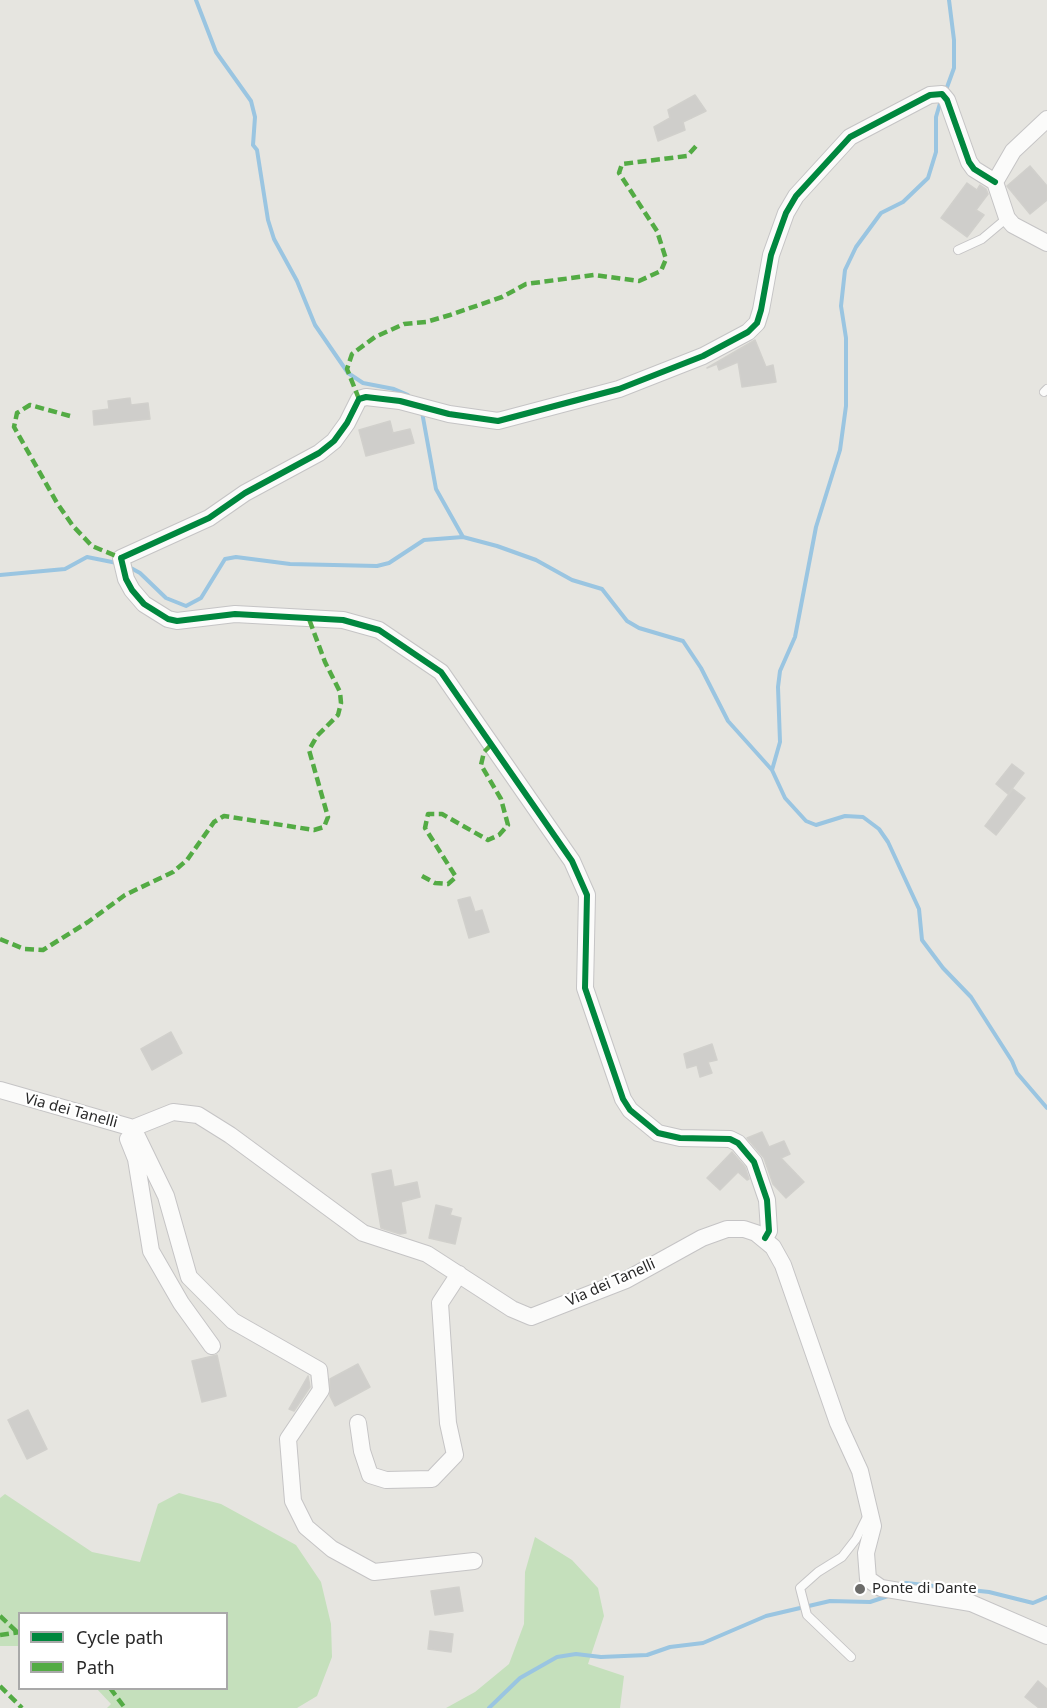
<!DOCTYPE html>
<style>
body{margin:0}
#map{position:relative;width:1047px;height:1708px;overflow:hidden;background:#e6e5e0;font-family:"Noto Sans",sans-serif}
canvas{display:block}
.legend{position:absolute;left:18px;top:1612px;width:210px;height:78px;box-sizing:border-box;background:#fff;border:2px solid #a9a9a9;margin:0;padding:8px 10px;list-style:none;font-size:18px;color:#292929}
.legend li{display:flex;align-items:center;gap:12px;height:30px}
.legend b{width:30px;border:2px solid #a9a9a9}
</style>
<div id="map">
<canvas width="1047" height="1708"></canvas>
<ul class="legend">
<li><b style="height:8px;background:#00873e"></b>Cycle path</li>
<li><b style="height:8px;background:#53ab44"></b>Path</li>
</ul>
</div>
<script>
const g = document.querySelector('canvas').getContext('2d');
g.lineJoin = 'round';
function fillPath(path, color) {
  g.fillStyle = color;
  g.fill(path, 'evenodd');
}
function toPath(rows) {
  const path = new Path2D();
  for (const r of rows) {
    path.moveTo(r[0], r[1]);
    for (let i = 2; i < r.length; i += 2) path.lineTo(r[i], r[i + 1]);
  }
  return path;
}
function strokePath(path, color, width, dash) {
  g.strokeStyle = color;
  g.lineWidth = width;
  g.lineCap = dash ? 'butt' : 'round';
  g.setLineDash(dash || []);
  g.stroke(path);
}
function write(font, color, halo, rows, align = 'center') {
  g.font = font + ' "Noto Sans",sans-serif';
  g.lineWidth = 4.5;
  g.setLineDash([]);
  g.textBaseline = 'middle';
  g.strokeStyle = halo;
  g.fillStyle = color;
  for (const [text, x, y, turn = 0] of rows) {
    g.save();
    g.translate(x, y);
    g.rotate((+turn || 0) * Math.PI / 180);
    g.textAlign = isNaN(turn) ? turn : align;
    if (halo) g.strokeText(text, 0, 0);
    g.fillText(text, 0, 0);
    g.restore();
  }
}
const green = toPath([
 [179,1493,221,1504,296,1545,321,1582,331,1624,332,1657,317,1696,297,1708,107,1708,111,1704,97,1689,226,1688,226,1614,20,1614,19,1646,0,1646,0,1498,5,1494,92,1552,140,1562,158,1504],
 [535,1537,572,1560,598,1588,604,1616,588,1664,624,1676,620,1708,446,1708,475,1692,509,1664,524,1624,525,1572]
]);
const stream = toPath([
 [196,0,216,52,251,101,255,117,253,145,257,150,268,220,274,239,297,281,315,325,348,373,363,383,394,389,408,395],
 [946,90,954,68,954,40,949,0],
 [422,412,436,489,463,537],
 [129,567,140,573,166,598,186,606,201,598,225,559,236,557,290,564,377,566,389,563,424,540,463,537,497,546,536,560,572,580,602,589,627,621,639,628,683,641,701,668,728,721,772,770,785,798,806,821,816,825,845,816,863,817,879,829,888,842,919,909,922,940,943,968,971,997,1012,1061,1017,1073,1047,1108],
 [0,575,65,569,87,557,117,563],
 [772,770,780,742,778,687,780,671,795,637,816,527,840,450,846,406,846,338,841,306,845,270,856,247,881,213,903,202,928,178,936,152,936,117,941,100],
 [901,1586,906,1583,989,1592,1033,1603,1047,1597],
 [489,1708,520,1678,557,1657,576,1654,601,1657,647,1655,670,1647,703,1643,766,1616,830,1601,870,1602,891,1595]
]);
const building = toPath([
 [695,95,706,111,683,122,685,130,658,141,654,127,670,118,668,110,695,95],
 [1030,166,1047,186,1047,200,1030,214,1007,186,1030,166],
 [967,183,977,190,980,185,986,189,988,194,976,210,984,215,967,237,941,218,967,183],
 [755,340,766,367,773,365,776,382,742,387,738,362,719,370,717,364,707,368,755,340],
 [130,398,131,405,148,403,150,419,94,425,93,411,109,409,108,401,130,398],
 [390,421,393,433,410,429,414,443,366,456,359,430,390,421],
 [1012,764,1024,773,1008,794,996,784,1012,764],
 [1013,789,1025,798,996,835,985,826,1013,789],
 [470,897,475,912,482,910,489,932,469,938,458,900,470,897],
 [171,1032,182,1053,152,1070,141,1049,171,1032],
 [712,1044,717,1060,708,1062,712,1073,700,1077,697,1065,687,1068,684,1054,712,1044],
 [762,1132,769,1147,784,1141,790,1154,781,1158,804,1182,786,1198,773,1184,764,1158,747,1138,762,1132],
 [732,1152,745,1167,749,1179,747,1180,738,1172,720,1190,707,1178,732,1152],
 [391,1170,394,1187,417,1182,420,1197,401,1202,406,1233,400,1234,381,1228,372,1174,391,1170],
 [436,1205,452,1209,450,1215,461,1218,455,1244,429,1238,436,1205],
 [217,1355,226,1396,202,1402,192,1361,217,1355],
 [358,1364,370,1387,335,1406,330,1396,330,1379,358,1364],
 [308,1376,310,1387,294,1411,289,1409,308,1376],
 [28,1410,47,1449,27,1459,8,1420,28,1410],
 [459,1587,463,1611,435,1615,431,1591,459,1587],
 [430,1631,453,1634,451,1652,428,1649,430,1631],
 [1038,1681,1047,1689,1047,1708,1039,1708,1025,1697,1038,1681]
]);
const lane = toPath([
 [958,250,982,239,1007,218],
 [1044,392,1047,389],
 [851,1657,807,1615,800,1588,818,1572,842,1557,856,1539,868,1515]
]);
const street = toPath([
 [1047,119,1013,151,995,182,1007,218,1013,225,1047,243],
 [0,1090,133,1128,173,1112,198,1115,230,1135,363,1233,427,1254,512,1309,531,1317,626,1280,702,1238,727,1229,744,1229,756,1233,773,1247,783,1265,838,1423,860,1471,873,1526,866,1553,868,1579,881,1588,971,1603,1047,1636],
 [133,1128,166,1196,189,1277,233,1321,319,1370,321,1390,288,1439,293,1501,306,1527,332,1549,374,1572,474,1561],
 [128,1139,136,1159,151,1251,181,1303,212,1346],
 [765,1238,769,1231,767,1200,754,1162,738,1143,730,1139,680,1138,658,1133,630,1110,623,1099,585,988,587,895,572,861,441,672,379,630,343,620,235,614,177,621,168,619,144,604,132,590,126,579,121,558,209,518,245,493,319,453,334,441,347,423,359,399,366,397,400,401,449,414,498,421,619,389,703,356,748,332,757,323,761,310,771,255,786,213,796,196,850,137,930,95,942,94,947,100,969,162,974,169,995,182],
 [358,1423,362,1451,370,1475,386,1480,432,1479,455,1455,448,1423,440,1303,459,1274]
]);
const quiet = toPath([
 [359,399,347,369,352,354,375,337,404,324,426,322,450,315,502,297,526,284,594,275,639,281,661,271,666,259,657,231,619,173,622,164,687,156,697,145],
 [70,416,30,405,17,413,14,427,57,503,73,526,92,546,121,558],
 [422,876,435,883,448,884,456,877,425,828,428,814,442,814,488,840,499,835,508,825,501,799,481,765,484,752,491,745],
 [0,939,24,949,43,950,88,922,125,895,173,872,187,860,214,822,224,816,314,830,324,827,328,817,309,750,317,736,338,715,341,703,340,692,325,662,309,619],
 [0,1616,17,1632],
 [0,1635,20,1632],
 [0,1686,22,1708],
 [110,1688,125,1708]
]);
const cycleway = toPath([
 [765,1238,769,1231,767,1200,754,1162,738,1143,730,1139,680,1138,658,1133,630,1110,623,1099,585,988,587,895,572,861,441,672,379,630,343,620,235,614,177,621,168,619,144,604,132,590,126,579,121,558,209,518,245,493,319,453,334,441,347,423,359,399,366,397,400,401,449,414,498,421,619,389,703,356,748,332,757,323,761,310,771,255,786,213,796,196,850,137,930,95,942,94,947,100,969,162,974,169,995,182]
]);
const markers = [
 [860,1589,6,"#6b6b69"]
];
const streetNames = [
 ["Via dei Tanelli",71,1111,15],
 ["Via dei Tanelli",611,1283,-24]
];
const poiNames = [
 ["Ponte di Dante",872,1589]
];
fillPath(green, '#c5e0bc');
strokePath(stream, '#9ac5e1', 4);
fillPath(building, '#cfcecb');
strokePath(building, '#d1d0cc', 1.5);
strokePath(lane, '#c5c4c5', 10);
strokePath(street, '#c5c4c5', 18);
strokePath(lane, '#fbfbfa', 8);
strokePath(street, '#fbfbfa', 16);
strokePath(quiet, '#53ab44', 4.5, [9, 4.5]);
strokePath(cycleway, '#00873e', 6);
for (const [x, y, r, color] of markers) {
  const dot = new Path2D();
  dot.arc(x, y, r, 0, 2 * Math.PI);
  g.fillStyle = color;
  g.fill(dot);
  strokePath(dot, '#fff', 2);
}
write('15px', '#292929', '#fff', streetNames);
write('15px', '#292929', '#fff', poiNames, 'left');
</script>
